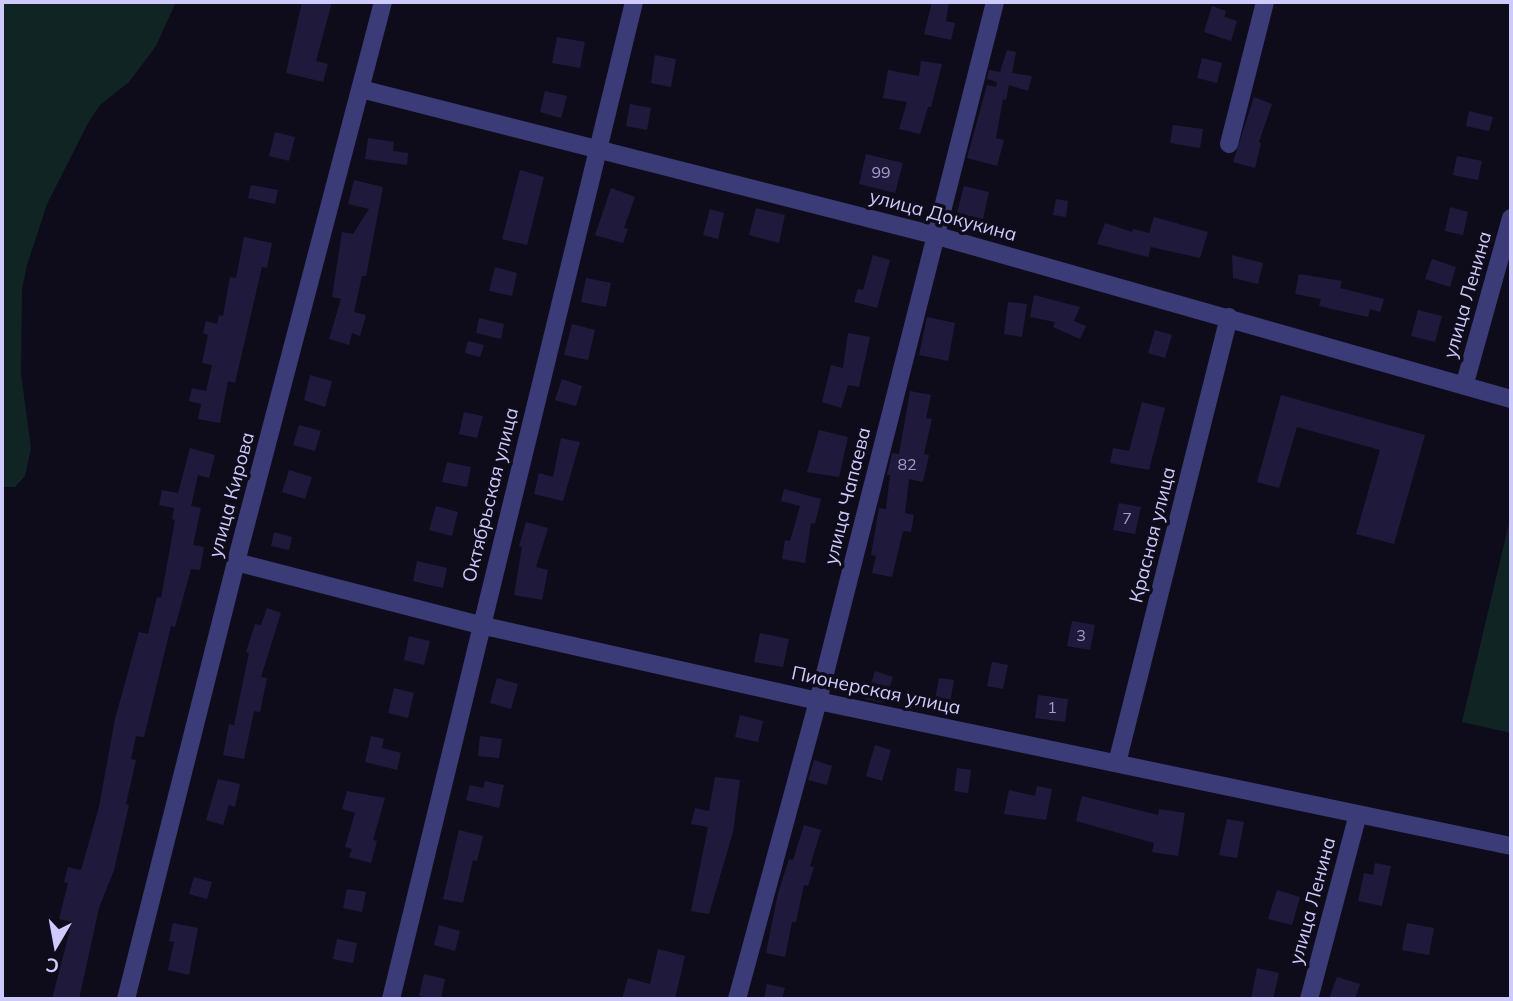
<!DOCTYPE html>
<meta charset="utf-8">
<style>
body{margin:0}
#map{position:relative;width:1513px;height:1001px;overflow:hidden;background:#0e0c1b;font-family:Mulish,sans-serif}
canvas{display:block}
.frame{position:absolute;inset:0;border:4px solid #cecafb;pointer-events:none}
.north{position:absolute;left:21px;top:910px;width:70px;height:70px;-webkit-text-stroke:5px #0e0c1b;paint-order:stroke;rotate:190deg;font-size:19px;font-weight:700;line-height:28px;text-align:center;color:#cecafb}
.north::after{content:'';display:block;margin:auto;width:24px;height:32px;background:#cecafb;clip-path:polygon(50% 0,100% 100%,50% 72%,0 100%)}
</style>
<div id="map">
<canvas width="1513" height="1001"></canvas>
<div class="frame"></div>
<div class="north">С</div>
</div>
<script>
const g = document.querySelector('canvas').getContext('2d');
g.lineJoin = 'round';
function fillPath(path, color) {
  g.fillStyle = color;
  g.fill(path, 'evenodd');
}
function toPath(rows) {
  const path = new Path2D();
  for (const r of rows) {
    path.moveTo(r[0], r[1]);
    for (let i = 2; i < r.length; i += 2) path.lineTo(r[i], r[i + 1]);
  }
  return path;
}
function strokePath(path, color, width, dash) {
  g.strokeStyle = color;
  g.lineWidth = width;
  g.lineCap = dash ? 'butt' : 'round';
  g.setLineDash(dash || []);
  g.stroke(path);
}
function write(font, color, halo, rows, align = 'center') {
  g.font = font + ' Mulish,sans-serif';
  g.lineWidth = 7;
  g.setLineDash([]);
  g.textBaseline = 'middle';
  g.strokeStyle = halo;
  g.fillStyle = color;
  for (const [text, x, y, turn = 0] of rows) {
    g.save();
    g.translate(x, y);
    g.rotate((+turn || 0) * Math.PI / 180);
    g.textAlign = isNaN(turn) ? turn : align;
    if (halo) g.strokeText(text, 0, 0);
    g.fillText(text, 0, 0);
    g.restore();
  }
}
const green = toPath([
 [2,2,176,2,156,46,129,82,100,105,88,123,47,204,27,265,22,289,21,374,31,448,25,476,15,487,2,487],
 [1511,515,1511,733,1462,722]
]);
const building = toPath([
 [302,2,332,2,316,61,328,64,323,82,286,73],
 [932,2,949,2,946,21,955,23,951,40,924,34],
 [1212,6,1226,11,1224,17,1237,21,1231,41,1204,32],
 [557,37,585,42,580,68,552,63],
 [1007,50,1016,52,1012,73,1032,76,1028,91,1009,85,1006,100,1003,99,996,138,1004,140,997,166,967,158,987,85,996,87,997,82,987,79,989,70,1000,72],
 [655,55,676,59,671,87,651,83],
 [1202,58,1222,63,1217,83,1197,78],
 [921,61,942,64,931,107,928,107,920,134,899,129,907,102,883,98,888,70,919,76],
 [545,91,567,96,561,118,540,112],
 [1254,97,1272,104,1259,142,1261,143,1255,168,1233,162],
 [630,104,651,108,647,130,626,126],
 [1469,111,1493,117,1489,131,1466,126],
 [1173,125,1203,129,1200,148,1170,143],
 [275,132,295,137,289,161,269,156],
 [368,138,394,142,393,151,408,153,407,165,365,159],
 [866,154,903,163,895,193,859,184],
 [1457,156,1482,161,1478,180,1453,175],
 [520,170,544,177,527,245,502,239],
 [354,180,383,187,366,276,362,276,354,312,366,315,360,336,352,333,349,345,329,339,341,299,332,297,342,232,353,234,369,209,348,204],
 [251,185,278,190,275,204,248,198],
 [964,186,989,192,983,219,957,213],
 [611,188,635,197,624,228,628,229,623,243,595,235],
 [1056,199,1068,201,1066,217,1053,215],
 [1450,207,1468,212,1463,235,1445,231],
 [756,208,785,215,779,243,749,235],
 [710,209,724,213,718,239,703,235],
 [1154,217,1208,232,1200,258,1151,247,1148,257,1097,244,1105,223,1132,232,1133,229,1149,233],
 [244,237,272,243,267,268,262,267,235,383,228,381,220,423,198,419,201,404,189,401,192,388,206,391,212,365,202,363,208,335,203,333,206,321,217,324,219,315,223,316,230,277,236,278],
 [873,255,890,260,877,308,854,302,858,289,863,290],
 [1232,255,1263,263,1258,284,1233,278],
 [1432,259,1456,267,1450,287,1425,279],
 [495,267,517,273,512,296,489,291],
 [1299,274,1342,281,1340,288,1384,299,1380,312,1370,309,1368,317,1319,306,1321,299,1295,294],
 [586,278,611,283,606,307,581,302],
 [1034,295,1080,307,1074,321,1086,326,1080,339,1053,327,1055,322,1030,317],
 [1008,302,1027,304,1022,337,1004,334],
 [1418,310,1442,316,1435,342,1411,336],
 [927,317,955,323,948,361,919,355],
 [479,318,504,324,501,339,476,333],
 [572,324,595,330,588,360,564,355],
 [1155,330,1172,335,1165,358,1148,353],
 [848,333,870,337,859,387,848,385,841,408,822,402,831,365,843,368],
 [468,341,484,345,480,357,465,353],
 [310,375,332,381,325,407,304,400],
 [562,379,582,386,576,406,555,400],
 [910,391,931,395,926,418,932,419,924,454,929,455,923,482,909,479,905,513,914,515,911,532,903,531,892,577,872,573,876,556,871,555,879,508,886,509,890,475,887,475,892,453,899,454],
 [1281,395,1425,435,1394,544,1356,534,1380,450,1297,427,1279,488,1257,482],
 [1142,402,1165,408,1149,470,1110,463,1113,448,1129,451],
 [464,412,483,416,477,438,459,434],
 [299,425,321,431,315,451,293,445],
 [819,430,848,437,839,477,807,472],
 [561,438,580,442,563,501,534,494,539,473,553,477],
 [190,448,215,455,209,478,198,475,191,506,201,508,193,545,204,547,200,570,191,569,175,627,171,626,144,737,136,736,131,759,136,760,126,804,129,805,114,870,99,908,79,999,52,999,72,922,59,919,68,883,64,882,68,867,81,870,99,807,115,719,139,632,148,634,157,597,161,598,175,520,172,519,174,508,159,505,162,490,178,493],
 [447,462,471,467,467,487,442,482],
 [289,470,312,477,305,499,282,492],
 [784,489,821,499,815,524,811,523,805,563,782,559,785,540,790,541,800,506,781,501],
 [1119,503,1141,507,1135,534,1113,530],
 [436,506,458,512,452,536,429,530],
 [526,522,548,528,536,567,548,570,542,600,514,595,522,547,519,546],
 [274,532,292,537,289,550,271,546],
 [417,561,447,568,443,588,413,581],
 [267,608,281,613,261,677,267,678,260,712,254,711,244,759,223,755,229,724,234,725,249,653,246,652,255,624,261,625],
 [1072,621,1095,625,1090,650,1067,646],
 [760,633,789,639,783,667,754,662],
 [409,636,430,641,424,665,404,660],
 [992,662,1008,665,1003,689,987,686],
 [875,671,893,677,884,703,866,699],
 [497,678,518,684,511,709,490,703],
 [939,678,954,680,950,703,935,700],
 [394,688,414,693,408,718,388,713],
 [1038,695,1068,699,1065,722,1035,718],
 [740,715,763,721,758,742,735,737],
 [371,736,384,739,382,748,401,753,397,770,365,762],
 [480,736,502,739,499,758,478,756],
 [875,745,891,750,882,781,866,776],
 [814,760,832,766,827,785,808,780],
 [957,768,971,770,968,793,954,791],
 [715,777,740,780,733,832,709,914,691,911,708,827,691,824,695,808,709,811],
 [218,779,240,784,235,807,229,805,223,825,206,820],
 [485,781,504,785,499,808,466,800,470,785,483,788],
 [1037,786,1052,789,1046,820,1004,814,1009,790,1035,796],
 [347,791,385,798,373,840,377,841,371,863,349,857,352,849,345,847,355,813,342,809],
 [1082,796,1158,815,1159,809,1185,813,1178,856,1152,852,1154,843,1076,821],
 [1227,819,1244,822,1237,858,1219,855],
 [804,825,821,830,810,866,814,867,808,886,804,885,796,922,792,922,785,957,766,953,778,893,789,859,793,860],
 [459,830,483,836,477,861,473,860,463,903,443,899],
 [1375,863,1391,866,1382,906,1358,901,1364,873,1373,875],
 [194,877,212,882,207,899,189,894],
 [347,889,366,892,362,912,343,908],
 [1277,890,1300,897,1292,925,1268,919],
 [173,923,198,928,189,975,168,970,174,942,169,941],
 [1407,923,1434,928,1429,955,1402,950],
 [439,925,460,931,455,951,434,945],
 [337,939,357,943,353,963,333,959],
 [658,949,685,956,675,999,622,999,628,978,650,984],
 [1257,968,1279,973,1273,999,1251,999],
 [424,974,445,979,441,999,419,996],
 [1337,977,1360,984,1355,999,1329,999],
 [767,984,785,988,782,999,764,999]
]);
const minor = toPath([
 [361,89,934,235,1511,399],
 [1229,144,1265,2],
 [1465,383,1511,218],
 [236,562,480,625,818,701,1511,846],
 [1117,763,1229,317],
 [126,999,236,562,383,2],
 [391,999,634,2],
 [737,999,818,701,995,2],
 [1309,999,1358,814]
]);
const numberNames = [
 ["99",881,173],
 ["82",907,465],
 ["7",1127,519],
 ["3",1081,636],
 ["1",1052,708]
];
const streetNames = [
 ["улица Докукина",943,216,15],
 ["улица Ленина",1468,295,-74],
 ["улица Кирова",232,495,-75],
 ["Октябрьская улица",491,495,-76],
 ["улица Чапаева",848,496,-76],
 ["Красная улица",1153,535,-76],
 ["Пионерская улица",876,691,12],
 ["улица Ленина",1313,901,-75]
];
fillPath(green, '#102523');
fillPath(building, '#1f1a3b');
strokePath(minor, '#3b3b77', 18);
write('16px', '#a29ecb', null, numberNames);
write('19px', '#cecafb', '#0e0c1b', streetNames);
</script>
